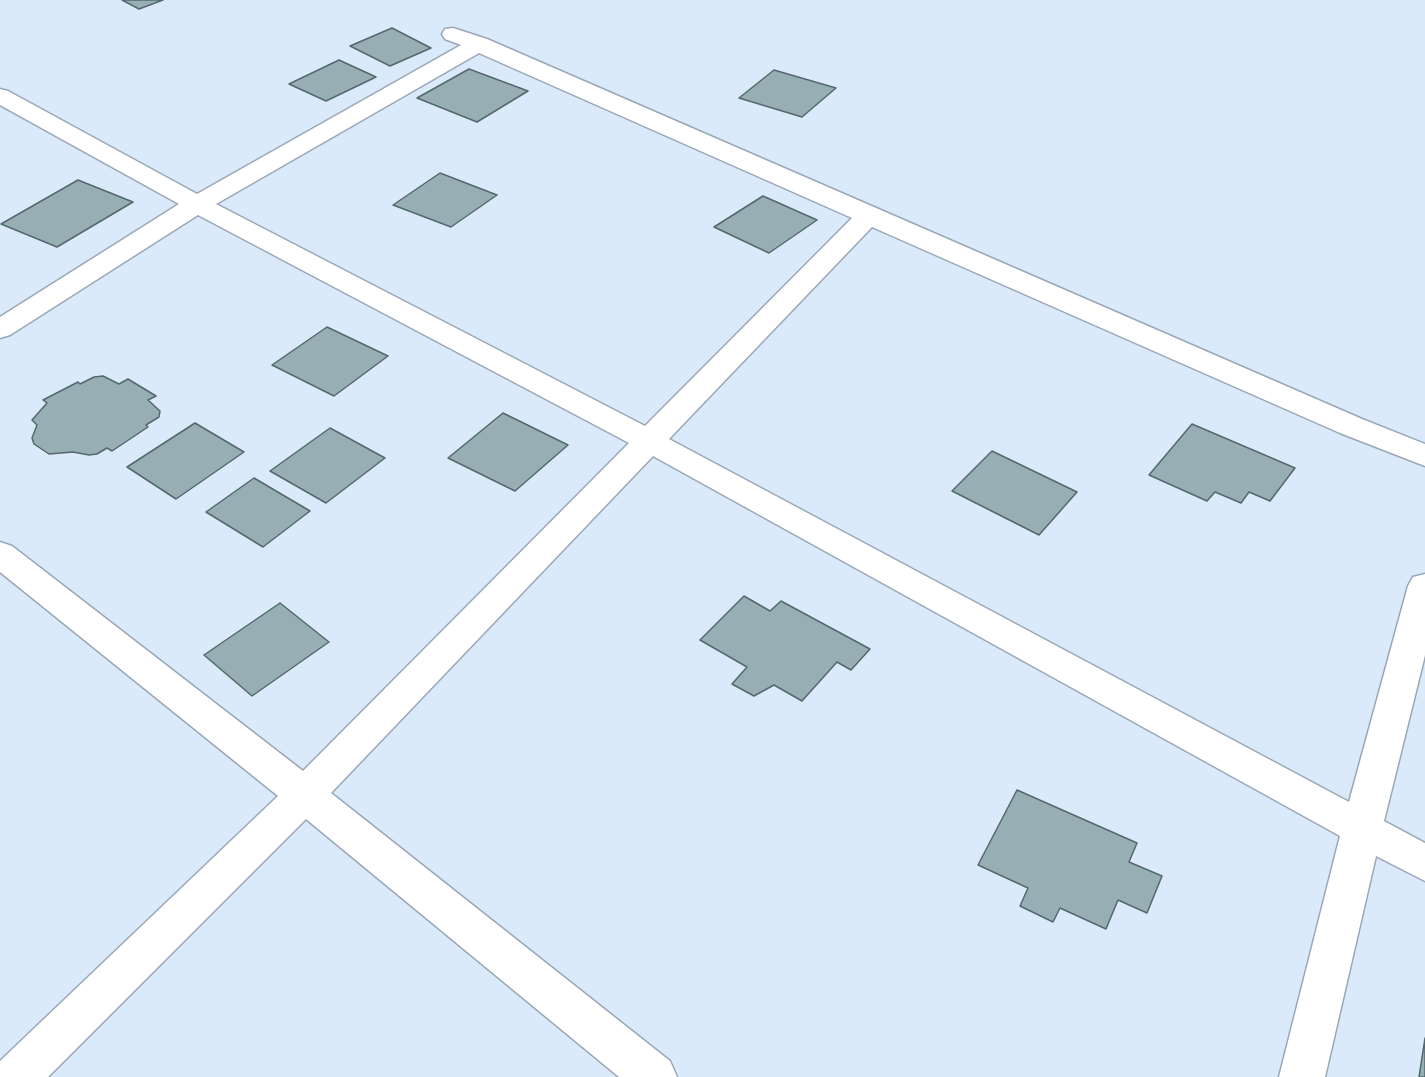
<!DOCTYPE html>
<style>
body{margin:0}
canvas{display:block;background:#dbeafa}
</style>
<canvas width="1425" height="1077"></canvas>
<script>
const g = document.querySelector('canvas').getContext('2d');
g.lineJoin = 'round';
function fillPath(path, color) {
  g.fillStyle = color;
  g.fill(path, 'evenodd');
}
function toPath(rows) {
  const path = new Path2D();
  for (const r of rows) {
    path.moveTo(r[0], r[1]);
    for (let i = 2; i < r.length; i += 2) path.lineTo(r[i], r[i + 1]);
  }
  return path;
}
function strokePath(path, color, width, dash) {
  g.strokeStyle = color;
  g.lineWidth = width;
  g.lineCap = dash ? 'butt' : 'round';
  g.setLineDash(dash || []);
  g.stroke(path);
}
const building = toPath([
 [122,0,163,0,139,9,122,0],
 [392,28,431,48,390,66,350,46,392,28],
 [339,60,376,77,326,101,289,84,339,60],
 [469,69,528,91,477,122,417,98,469,69],
 [774,70,836,88,802,117,739,98,774,70],
 [440,173,497,195,451,227,393,205,440,173],
 [78,180,133,202,57,247,1,224,78,180],
 [763,196,817,220,769,253,714,227,763,196],
 [327,327,388,356,334,396,272,365,327,327],
 [103,376,119,384,128,379,156,396,148,400,160,411,159,417,146,425,148,427,112,451,107,448,97,454,89,455,73,452,49,454,34,444,32,438,37,425,32,420,47,403,43,400,78,382,80,384,94,377,103,376],
 [503,413,568,445,515,491,448,458,503,413],
 [195,423,244,452,176,499,127,467,195,423],
 [1192,424,1295,468,1270,501,1249,492,1241,503,1215,492,1207,501,1149,475,1192,424],
 [330,428,385,458,326,503,270,471,330,428],
 [992,451,1077,492,1039,535,952,491,992,451],
 [254,478,310,511,263,547,206,512,254,478],
 [744,596,770,611,781,601,870,649,851,670,837,662,802,701,774,685,754,696,732,684,747,667,700,640,744,596],
 [280,603,329,642,252,696,204,655,280,603],
 [1017,790,1137,843,1129,862,1162,876,1147,913,1118,900,1106,929,1060,908,1053,922,1020,906,1028,888,978,865,1017,790],
 [1425,1038,1425,1077,1419,1077,1425,1038]
]);
const minor = toPath([
 [453,28,487,39,1362,419,1425,444,1425,466,1340,433,872,227,669,439,1349,802,1408,586,1413,577,1425,574,1425,655,1384,821,1425,843,1425,881,1376,856,1325,1077,1279,1077,1340,836,653,456,331,793,670,1061,677,1077,619,1077,306,819,48,1077,0,1077,0,1061,278,796,0,572,0,542,12,546,303,771,629,443,198,215,10,335,0,338,0,317,179,204,0,105,0,89,8,91,197,194,461,45,445,39,442,34,445,29,453,28],
 [479,53,852,218,645,426,216,204,479,53]
]);
fillPath(building, '#97aeb4');
strokePath(building, '#53696e', 1.5);
strokePath(minor, '#99a7b6', 3);
fillPath(minor, '#fff');
</script>
